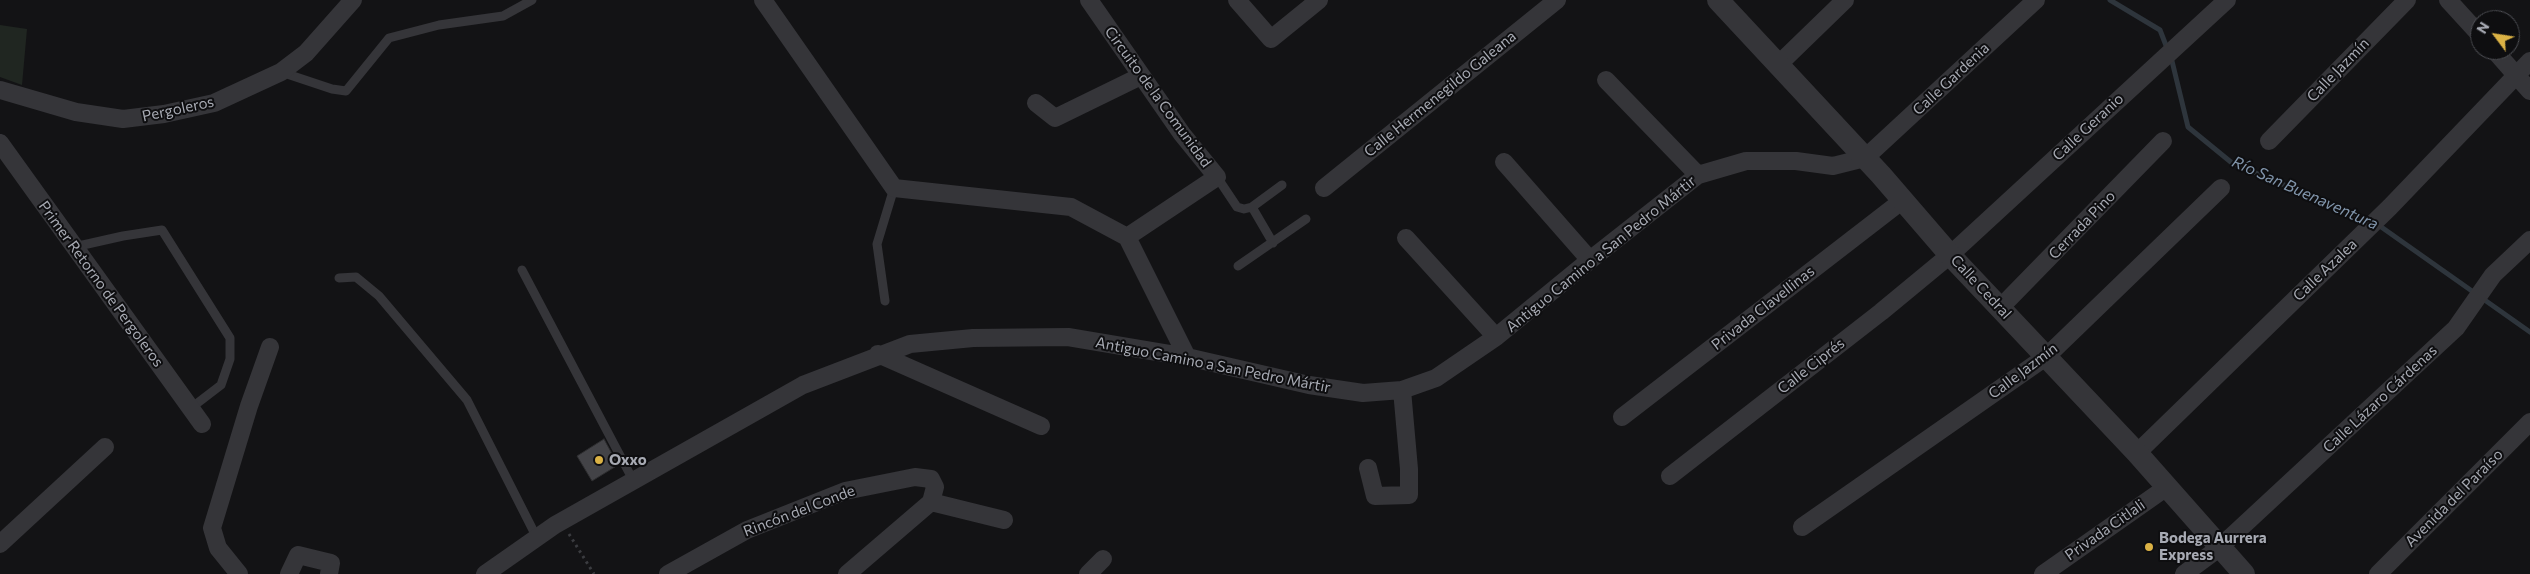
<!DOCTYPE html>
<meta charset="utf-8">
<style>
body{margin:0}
#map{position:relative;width:2530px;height:574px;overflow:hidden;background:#131315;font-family:Commissioner,sans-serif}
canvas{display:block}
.north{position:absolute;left:2470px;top:10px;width:50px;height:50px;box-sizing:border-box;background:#0e0e10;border:1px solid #4b4c51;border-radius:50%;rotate:301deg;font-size:14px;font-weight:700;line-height:20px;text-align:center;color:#a7aab3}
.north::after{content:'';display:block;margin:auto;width:18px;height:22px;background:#dbb245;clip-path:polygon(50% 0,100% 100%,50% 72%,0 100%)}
</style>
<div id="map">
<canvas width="2530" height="574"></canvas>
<div class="north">N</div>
</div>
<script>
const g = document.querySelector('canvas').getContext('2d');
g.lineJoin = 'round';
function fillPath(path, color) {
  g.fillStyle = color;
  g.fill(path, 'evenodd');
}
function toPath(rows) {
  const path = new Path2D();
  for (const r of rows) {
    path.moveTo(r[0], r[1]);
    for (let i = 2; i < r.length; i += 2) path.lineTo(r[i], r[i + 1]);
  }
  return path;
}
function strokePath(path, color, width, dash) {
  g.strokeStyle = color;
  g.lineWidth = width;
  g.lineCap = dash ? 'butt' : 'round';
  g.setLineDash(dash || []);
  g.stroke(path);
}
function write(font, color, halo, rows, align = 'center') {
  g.font = font + ' Commissioner,sans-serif';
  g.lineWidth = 4;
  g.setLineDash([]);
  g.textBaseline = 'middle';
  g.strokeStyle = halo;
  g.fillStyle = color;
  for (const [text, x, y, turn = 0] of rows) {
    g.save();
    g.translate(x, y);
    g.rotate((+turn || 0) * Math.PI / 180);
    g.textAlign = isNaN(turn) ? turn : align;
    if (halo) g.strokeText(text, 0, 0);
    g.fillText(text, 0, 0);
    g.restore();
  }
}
const green = toPath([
 [0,25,27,29,22,85,0,77]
]);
const stream = toPath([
 [2110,0,2160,30,2172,61,2188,127,2232,163,2370,221],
 [2377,224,2530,332]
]);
const building = toPath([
 [604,439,618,465,592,481,577,456,604,439]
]);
const path = toPath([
 [569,534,594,574]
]);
const service = toPath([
 [281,72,332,89,346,91,389,38,439,25,503,16,532,0],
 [1217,177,1237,207,1244,209,1252,207,1282,185],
 [1252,207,1273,243],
 [74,247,123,236,162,230,230,338,230,359,221,385,191,408],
 [1238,266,1306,219],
 [522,270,634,482],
 [339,278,356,277,379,296,467,400,536,536],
 [885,301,877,244,894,188]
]);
const minor = toPath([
 [763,0,894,188,1071,207,1127,237,1217,177,1182,134,1089,0],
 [1237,0,1271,39,1319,0],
 [2448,0,2480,35],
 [2494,50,2530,91],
 [1779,64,1845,0],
 [1606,80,1698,175],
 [0,90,76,112,123,119,164,114,214,103,281,72,306,53,353,0],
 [1036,103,1055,118,1141,76],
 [2269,141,2407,0],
 [0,143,202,424],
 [1504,162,1590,260],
 [1324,188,1557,0],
 [1127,237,1187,357],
 [1406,238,1496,337],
 [2000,308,2163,141],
 [878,354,1041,426],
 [1622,417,1903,200],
 [2137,453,2390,207,2530,61],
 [1368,468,1375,496,1409,495,1409,469,1402,390],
 [1670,476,1881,312,1950,255,2227,0],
 [931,502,1004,520],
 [1802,527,2047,356,2221,188],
 [0,544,105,447],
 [239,574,218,548,212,528,249,406,270,347],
 [289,574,298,555,331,563,329,574],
 [485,574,555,525,803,385,910,344,973,338,1068,337,1187,357,1309,385,1363,393,1402,390,1436,378,1496,337,1590,260,1698,175,1746,161,1796,161,1833,166,1865,158,2036,0],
 [668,574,747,530,845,491,915,477,931,479,935,487,931,502,847,574],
 [1088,574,1103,559],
 [2043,574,2167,487],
 [2184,574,2219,548,2456,328,2493,275,2530,240],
 [2378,574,2530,422]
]);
const tertiary = toPath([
 [1718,0,1881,175,1950,255,2137,453,2244,574]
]);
const markers = [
 [599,460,5,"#dbb245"],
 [2149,547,5,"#dbb245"]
];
const streetNames = [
 ["Calle Jazmín",2338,70,-46],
 ["Calle Gardenia",1951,79,-43],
 ["Calle Hermenegildo Galeana",1440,94,-39],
 ["Circuito de la Comunidad",1158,97,54],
 ["Pergoleros",178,109,-12],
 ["Calle Geranio",2088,127,-43],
 ["Cerrada Pino",2082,225,-46],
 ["Antiguo Camino a San Pedro Mártir",1601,254,-39],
 ["Calle Azalea",2325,270,-44],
 ["Primer Retorno de Pergoleros",101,284,54],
 ["Calle Cedral",1981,287,47],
 ["Privada Clavellinas",1763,308,-38],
 ["Antiguo Camino a San Pedro Mártir",1213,365,11],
 ["Calle Ciprés",1811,366,-38],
 ["Calle Jazmín",2023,371,-37],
 ["Calle Lázaro Cárdenas",2380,399,-43],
 ["Avenida del Paraíso",2454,498,-45],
 ["Rincón del Conde",799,511,-21],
 ["Privada Citlali",2105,530,-35]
];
const poiNames = [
 ["Oxxo",609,460],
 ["Bodega Aurrera",2159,538],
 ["Express",2159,555]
];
const waterNames = [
 ["Río San Buenaventura",2305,193,24]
];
fillPath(green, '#202621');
strokePath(stream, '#2e353c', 5);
fillPath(building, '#434347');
strokePath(building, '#2e2e30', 1);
strokePath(path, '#3b3c40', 3, [2.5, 4]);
strokePath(service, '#353539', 9);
strokePath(minor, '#353539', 18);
strokePath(tertiary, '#353539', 22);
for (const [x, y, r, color] of markers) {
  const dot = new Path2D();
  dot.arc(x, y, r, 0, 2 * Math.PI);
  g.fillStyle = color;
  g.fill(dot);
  strokePath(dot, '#0e0e10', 2);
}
write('15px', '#a7aab3', '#0e0e10', streetNames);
write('bold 15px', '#a7aab3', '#0e0e10', poiNames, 'left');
write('italic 16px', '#8195ab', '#0e0e10', waterNames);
</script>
